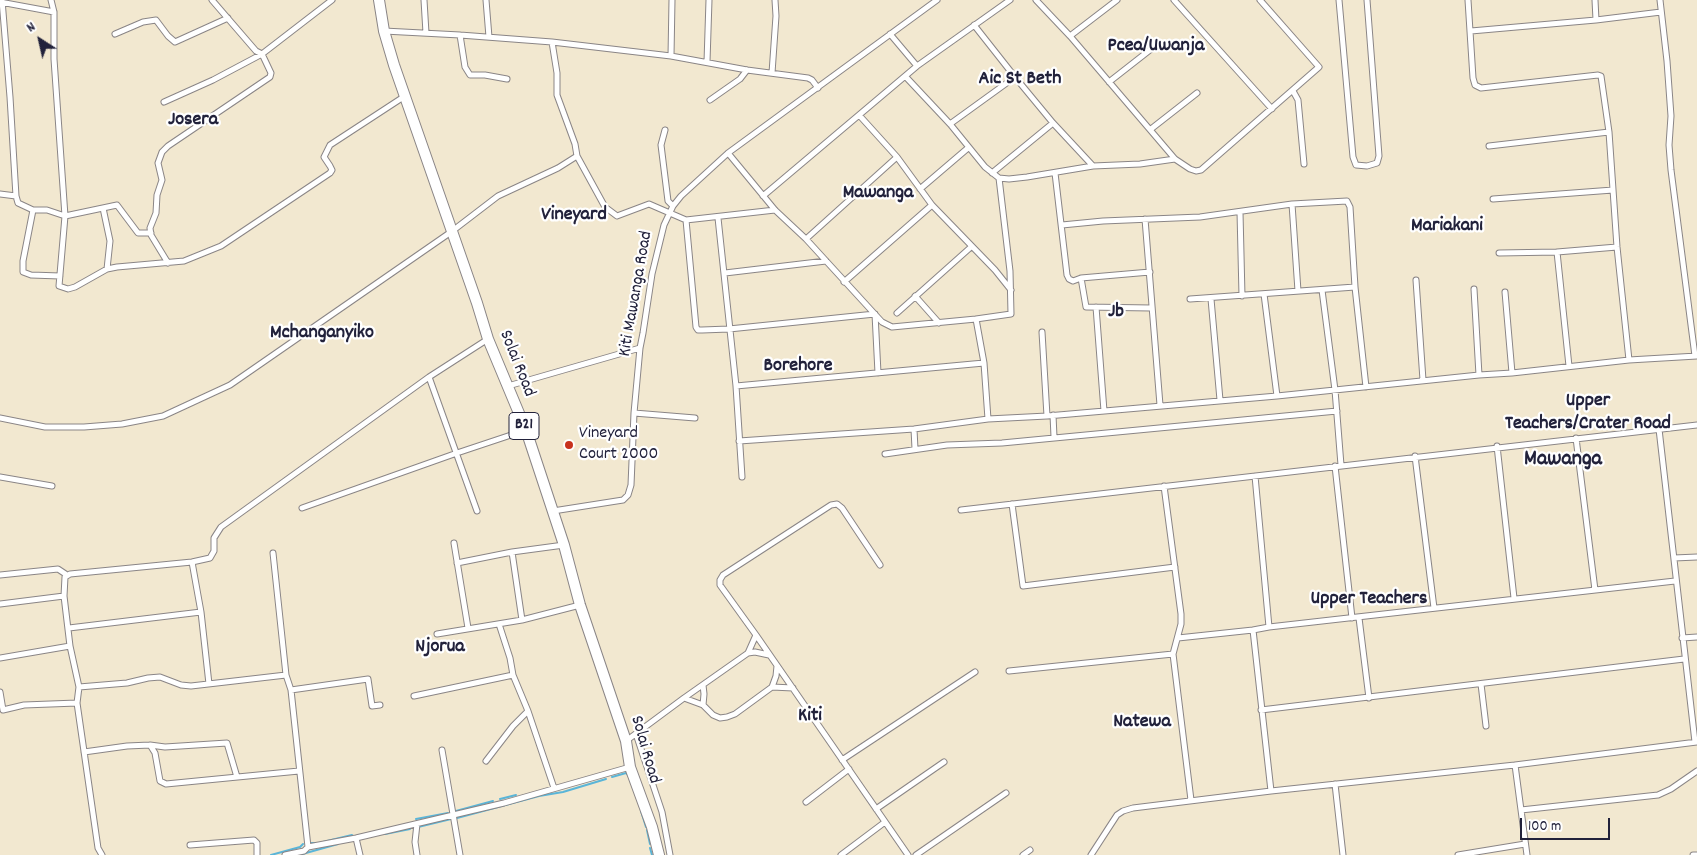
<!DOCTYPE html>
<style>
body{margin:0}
#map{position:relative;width:1697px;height:855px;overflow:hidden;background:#f2e8d0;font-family:Dekko,sans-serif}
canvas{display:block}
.north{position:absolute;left:15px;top:15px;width:50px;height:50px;-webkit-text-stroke:4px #fff;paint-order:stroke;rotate:325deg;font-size:14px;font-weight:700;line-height:20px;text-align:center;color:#22223b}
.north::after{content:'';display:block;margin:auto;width:18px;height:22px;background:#22223b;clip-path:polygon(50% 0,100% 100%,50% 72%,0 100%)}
.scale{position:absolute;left:1520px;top:818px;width:90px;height:22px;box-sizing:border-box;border:2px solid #22223b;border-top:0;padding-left:6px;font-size:15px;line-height:18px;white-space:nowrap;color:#22223b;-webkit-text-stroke:4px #fff;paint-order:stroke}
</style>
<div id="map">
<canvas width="1697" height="855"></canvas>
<div class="north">N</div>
<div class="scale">100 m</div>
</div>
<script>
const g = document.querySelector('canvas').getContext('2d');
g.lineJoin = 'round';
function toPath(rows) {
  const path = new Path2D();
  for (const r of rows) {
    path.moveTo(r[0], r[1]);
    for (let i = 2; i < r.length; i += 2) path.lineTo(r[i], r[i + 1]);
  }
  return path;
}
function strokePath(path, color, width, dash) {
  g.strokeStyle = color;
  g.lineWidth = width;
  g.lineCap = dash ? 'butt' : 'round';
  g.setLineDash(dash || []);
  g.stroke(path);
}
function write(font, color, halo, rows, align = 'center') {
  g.font = font + ' Dekko,sans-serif';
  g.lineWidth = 4.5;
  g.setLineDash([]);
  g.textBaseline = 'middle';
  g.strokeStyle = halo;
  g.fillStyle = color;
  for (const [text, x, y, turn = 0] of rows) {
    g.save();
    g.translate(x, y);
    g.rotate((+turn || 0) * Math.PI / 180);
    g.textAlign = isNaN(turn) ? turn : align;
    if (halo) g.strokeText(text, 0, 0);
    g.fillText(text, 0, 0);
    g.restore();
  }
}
const stream = toPath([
 [612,777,626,773,628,775],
 [500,799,516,795],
 [456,811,493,801],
 [641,811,646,827],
 [457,818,539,796,563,792,606,779],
 [416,819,448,813],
 [418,827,451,819],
 [647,830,650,844],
 [385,834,410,829],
 [323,842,352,835],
 [311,843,318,843],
 [650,848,652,855],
 [271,855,300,847,303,844],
 [299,855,338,844]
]);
const street = toPath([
 [2,0,10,97,16,196,18,203,33,210,47,210,65,216,59,286,68,289,75,287,107,269,117,267,184,261,221,246,330,173,332,170,330,166,324,157,330,145,405,96],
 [51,0,54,12,54,59,65,216,117,205,138,233,151,233],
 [424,0,426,33],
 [486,0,489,37],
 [1036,0,1070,36,1175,159,1190,169,1196,171,1201,170,1319,67,1260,0],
 [1174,0,1272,109],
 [1339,0,1353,157,1356,165,1367,166,1377,163,1379,156,1367,0],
 [1660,0,1667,61,1671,116,1669,145,1671,170,1695,356],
 [0,2,54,12],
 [1596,20,1661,12],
 [974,25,1015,77,1053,123,1093,166],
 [384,31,460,35,552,42,671,56,747,70,808,78,812,80,818,88],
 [1471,31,1596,20,1595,0],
 [115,34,143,22,156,20,168,36,175,42,228,18],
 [890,34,917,66],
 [460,35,465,67,470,75,485,75,507,79],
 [1070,36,1117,0],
 [671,56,672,0],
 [707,62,709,0],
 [772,73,776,16,775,0],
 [905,76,950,124,985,167,999,178,1009,179,1027,177,1093,166,1140,164,1175,159],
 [1109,82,1155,46],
 [1293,91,1298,100,1304,164],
 [710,100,740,79,747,70],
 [164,102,213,80,262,54,332,0],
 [859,115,917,66,1010,0],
 [950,124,1015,77],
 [1151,129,1197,93],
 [665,130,661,145,668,201,673,206],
 [1489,146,1609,132],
 [728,153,775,210,806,239,882,322,892,327,976,319,1011,314,1010,271,999,178],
 [577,156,605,207,617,216,649,204,686,220],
 [992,173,1053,123],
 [1055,173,1067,275,1069,279,1073,281,1081,278],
 [920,189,968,148],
 [0,194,16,196],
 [763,196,859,115,897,157,932,205,995,270,1011,290],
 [1493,199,1613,190],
 [1292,204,1298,291],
 [103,208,110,241,107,269],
 [33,210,23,261,23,272,31,275,60,276],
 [775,210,686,220,696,327,698,330,702,330,729,329,875,314,878,373],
 [1240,212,1242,296],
 [718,218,736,386,742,477],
 [1145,219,1160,405],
 [1062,225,1103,221,1200,217,1292,204,1347,201,1350,207,1355,287,1366,387],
 [806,239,897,157],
 [1499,253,1557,252],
 [168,263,151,235,150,228,156,213,157,195,162,180,158,163,162,152,168,146,270,77,271,73,262,54,256,51,212,0],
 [1150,272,1081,278,1086,307,1151,308],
 [725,273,826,261],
 [1416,280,1423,380],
 [844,282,932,205],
 [1474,289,1479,375],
 [1322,290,1335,390,1341,465],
 [1505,292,1512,373],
 [1264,294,1277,396],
 [915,296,939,323],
 [1190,299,1355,287],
 [1211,299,1220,400],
 [1096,307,1104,411],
 [897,313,971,247],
 [976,319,984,363,988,419],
 [1042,332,1047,416],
 [1629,360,1697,356],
 [1569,366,1557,252,1617,247],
 [429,377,477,511],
 [508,386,640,348],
 [736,386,984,363],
 [634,413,695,418],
 [1053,415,1054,437],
 [0,418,45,427,84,427,122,424,163,416,230,385,451,232,498,196,558,168,577,156,575,144,557,95,557,73,552,42],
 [914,429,915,449],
 [1659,429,1695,742],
 [1576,438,1595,590],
 [739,441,914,429,988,419,1047,416,1277,396,1479,375,1512,373,1629,360,1617,247,1609,132,1601,76,1598,75,1481,88,1475,85,1473,78,1468,0],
 [1497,446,1514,598],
 [885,454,947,445,1002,443,1337,411],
 [1415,456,1434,608],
 [1335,466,1352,618],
 [1255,476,1269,627,1253,630,1271,791],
 [0,477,52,486],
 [1164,486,1181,614,1181,624,1173,654,1191,800],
 [1012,504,1023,586,1175,567],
 [302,508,457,453,526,430],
 [961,510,1697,425],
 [553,511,623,500,628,495,631,485,634,413,640,348,643,333,652,274,664,225,673,206,681,196,728,153,937,0],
 [454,543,468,628],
 [273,553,286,675,291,690,308,847],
 [1674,558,1697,557],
 [192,562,201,612,209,684],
 [457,563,512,552],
 [0,575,58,569,67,575],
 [64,596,70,646,79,687],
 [0,604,64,596,65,577,70,574,192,562,210,558,214,551,214,538,221,527,429,377,488,339],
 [1359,618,1369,698],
 [522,620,512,552,564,545],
 [1269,627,1675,581],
 [69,628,201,612],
 [437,634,522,620,580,605],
 [756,635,908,855],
 [1178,638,1253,630],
 [1682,638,1697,637],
 [748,653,756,635,720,585,720,580,723,575,831,505,837,504,842,508,880,565],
 [0,658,70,646],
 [1009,671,1173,654],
 [1481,684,1486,726],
 [703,685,704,694,703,705,713,715,720,718,727,717,735,714,772,687,793,688],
 [772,687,776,676,777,666],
 [291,690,368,679,372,706,380,705],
 [0,692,3,710,24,705,77,703],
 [414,696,513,675,510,658,499,624],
 [684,698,703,705],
 [1261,710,1684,659],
 [528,711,554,788],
 [636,734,662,812,670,855],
 [626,741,684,698,748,653,755,652,769,655],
 [150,745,165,747,227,743,237,777],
 [442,750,460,855],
 [84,752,127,746,150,745,155,753,160,781,166,784,299,771],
 [842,760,975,672],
 [486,761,513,726,528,711,513,675],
 [1515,765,1527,855],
 [1335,784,1343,855],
 [806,802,849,769],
 [876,809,944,762],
 [1521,810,1658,795,1671,789,1697,771],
 [356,838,360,855],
 [190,845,254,840,257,843,257,855],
 [102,855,98,848,77,703,79,687,127,683,148,678,160,677,181,685,191,686,286,675],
 [285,855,304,851,308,847,356,838,504,803,630,767],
 [417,855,415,842,417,824],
 [841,855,885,822],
 [916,855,1006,793],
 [1023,855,1030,850],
 [1091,855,1117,815,1123,811,1133,808,1271,791,1515,765,1697,742],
 [1458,855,1525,844],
 [1693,855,1697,855]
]);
const highway = toPath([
 [379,0,384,31,394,65,477,303,488,339,526,430,564,545,580,605,626,741,630,767,652,827,659,855]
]);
const markers = [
 [569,445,5,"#c8321e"]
];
const shields = [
 [524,426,30]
];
const shieldNames = [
 ["B21",524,426]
];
const streetNames = [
 ["Kiti Mawanga Road",637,294,-80],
 ["Solai Road",516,364,68],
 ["Solai Road",644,750,74]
];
const poiNames = [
 ["Vineyard",579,435],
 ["Court 2000",579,456]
];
const quarterNames = [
 ["Pcea/Uwanja",1156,47],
 ["Aic St Beth",1020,80],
 ["Josera",193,121],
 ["Mawanga",878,194],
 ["Vineyard",574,216],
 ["Mariakani",1447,227],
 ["Jb",1116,313],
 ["Mchanganyiko",322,334],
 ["Borehore",798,367],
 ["Upper",1588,402],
 ["Teachers/Crater Road",1588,425],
 ["Upper Teachers",1369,600],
 ["Njorua",440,648],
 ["Kiti",810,717],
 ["Natewa",1142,723]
];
const districtNames = [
 ["Mawanga",1563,461]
];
strokePath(stream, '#5ab5d8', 2);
strokePath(street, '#8a8586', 7);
strokePath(highway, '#8a8586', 12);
strokePath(street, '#fff', 5);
strokePath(highway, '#fff', 10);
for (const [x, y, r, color] of markers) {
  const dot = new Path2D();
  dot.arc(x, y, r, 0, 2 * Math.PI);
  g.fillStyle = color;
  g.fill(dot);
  strokePath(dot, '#fff', 2);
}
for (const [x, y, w] of shields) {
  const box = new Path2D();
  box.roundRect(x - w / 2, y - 13.5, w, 27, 4);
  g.fillStyle = '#fff';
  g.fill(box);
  strokePath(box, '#22223b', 1);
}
write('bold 16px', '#22223b', null, shieldNames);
write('18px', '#22223b', '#fff', streetNames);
write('18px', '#22223b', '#fff', poiNames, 'left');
write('bold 20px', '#22223b', '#fff', quarterNames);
write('bold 22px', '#22223b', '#fff', districtNames);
</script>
